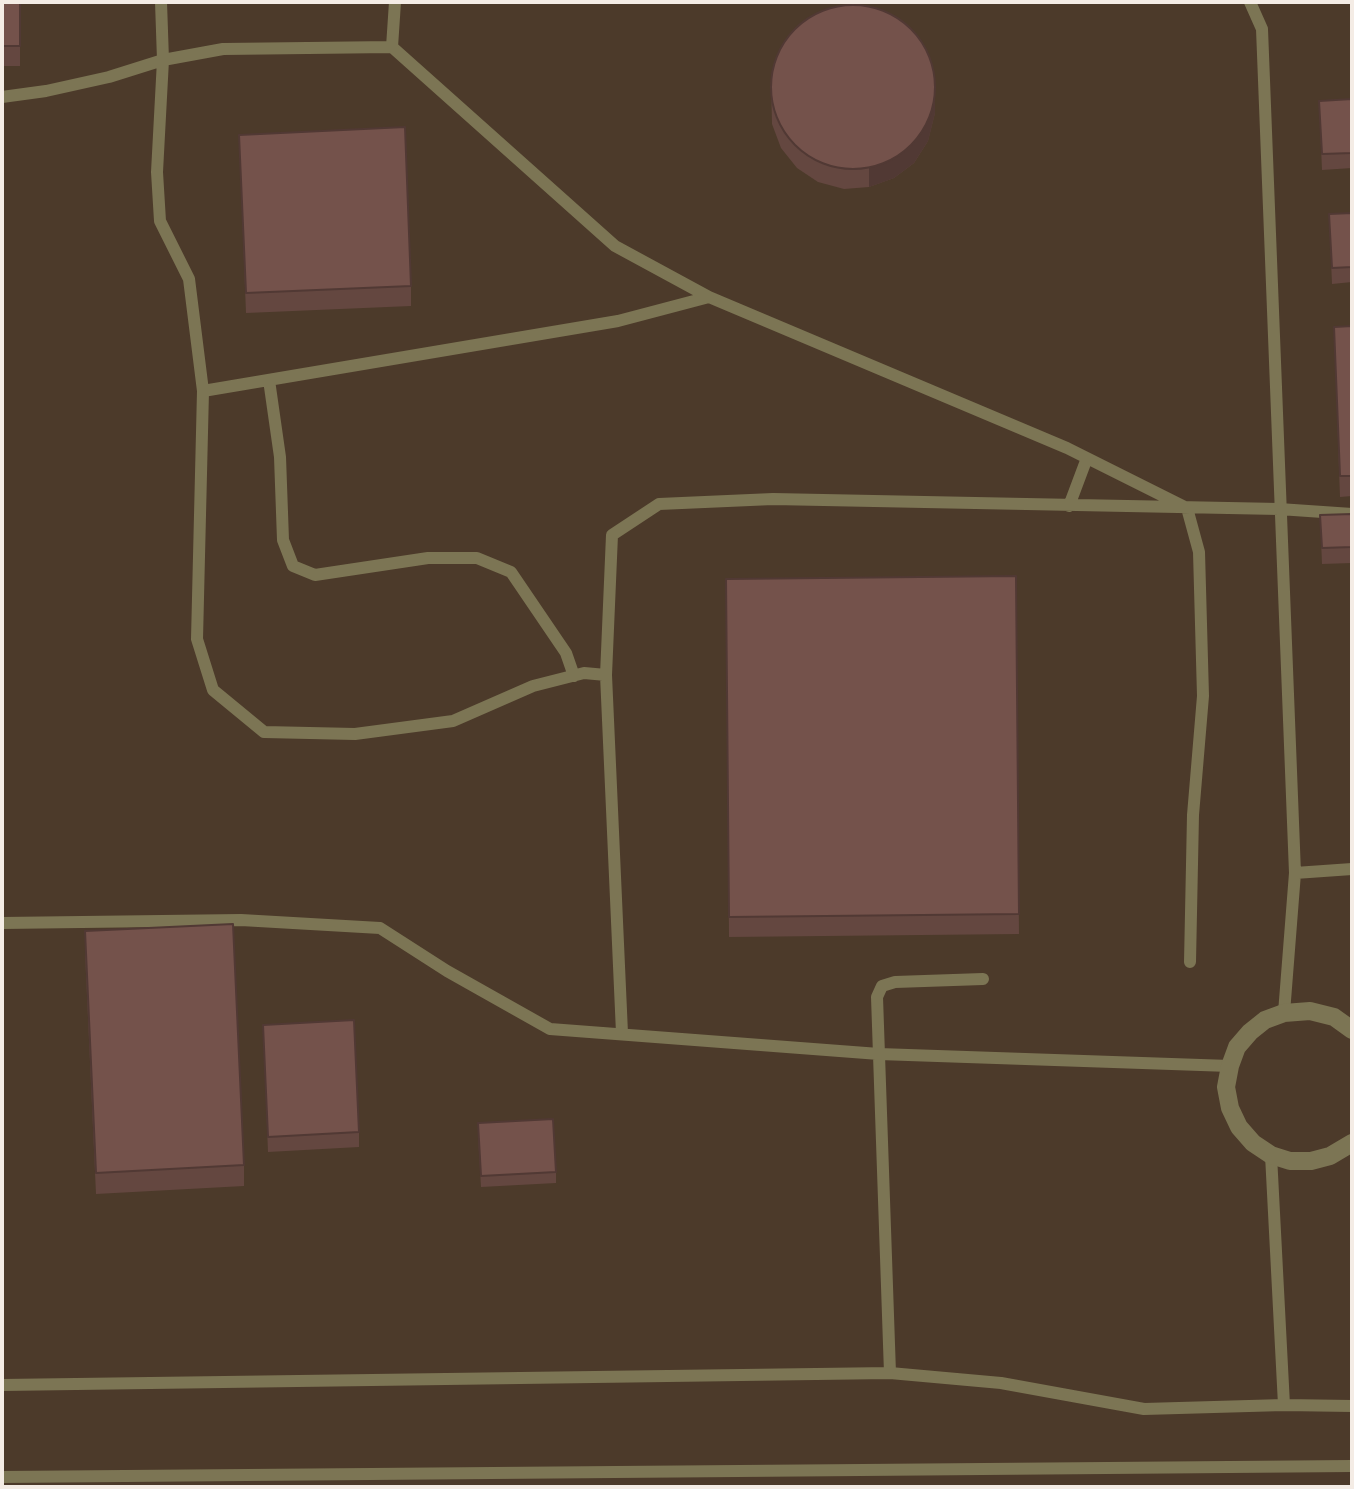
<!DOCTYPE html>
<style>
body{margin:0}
#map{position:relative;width:1354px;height:1489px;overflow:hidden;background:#41352a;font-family:Karla,sans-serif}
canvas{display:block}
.frame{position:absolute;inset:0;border:4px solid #f4ece5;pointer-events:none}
</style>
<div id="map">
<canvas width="1354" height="1489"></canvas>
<div class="frame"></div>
</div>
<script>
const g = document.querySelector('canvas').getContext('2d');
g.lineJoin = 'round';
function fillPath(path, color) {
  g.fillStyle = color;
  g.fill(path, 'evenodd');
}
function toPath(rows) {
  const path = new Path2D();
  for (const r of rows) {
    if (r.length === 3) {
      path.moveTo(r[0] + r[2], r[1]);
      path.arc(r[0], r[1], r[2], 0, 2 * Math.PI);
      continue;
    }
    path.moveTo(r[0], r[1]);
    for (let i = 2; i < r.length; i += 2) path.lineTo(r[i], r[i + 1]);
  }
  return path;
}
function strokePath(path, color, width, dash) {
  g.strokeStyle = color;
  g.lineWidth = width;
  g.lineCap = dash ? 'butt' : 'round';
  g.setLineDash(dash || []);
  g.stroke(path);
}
const built = toPath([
 [2,2,1352,2,1352,1487,2,1487]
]);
const service = toPath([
 [161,2,163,60,157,172,160,221,189,279,203,391,197,639,213,690,264,732,355,734,453,721,533,686,584,673,606,675],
 [395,2,392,47,615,246,709,297,1067,448,1187,508,1199,552,1203,696,1193,815,1190,962],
 [1250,2,1262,29,1295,873,1284,1013],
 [2,97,46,91,109,77,163,60,223,49,392,47],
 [269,380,280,457,283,540,293,566,315,575,428,558,477,558,511,572,566,653,574,676],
 [203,391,618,321,709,297],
 [1069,506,1087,458],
 [1295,873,1352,869],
 [2,923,241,920,380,928,447,971,550,1029,879,1054,1230,1066],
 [983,979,895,982,882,986,877,997,890,1373,1001,1383,1144,1409,1284,1405,1352,1406],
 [622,1033,606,675,612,535,659,504,773,499,1279,509,1352,514],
 [1271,1155,1284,1405],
 [2,1385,890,1373],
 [2,1477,1352,1466]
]);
const minor = toPath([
 [1352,1030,1334,1017,1310,1011,1284,1013,1265,1020,1250,1032,1237,1047,1230,1066,1226,1087,1230,1108,1239,1127,1253,1143,1271,1155,1290,1161,1311,1161,1330,1156,1352,1143]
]);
const wall = toPath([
 [2,2,20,2,20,66,2,66],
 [771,78,935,113,928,141,914,163,894,178,869,187,844,189,818,182,797,168,781,148,772,124],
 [1352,99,1352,168,1322,170,1319,101],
 [239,135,411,286,411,306,246,313],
 [1352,213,1352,282,1332,284,1329,214],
 [1352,326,1352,496,1340,497,1334,327],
 [1352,514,1352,563,1322,564,1320,515],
 [1016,576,1019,934,729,937,726,579],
 [85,931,244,1165,244,1186,96,1194,85,952],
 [263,1025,359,1132,359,1147,268,1152],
 [478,1134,556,1172,556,1183,481,1187]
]);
const shadedWall = toPath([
 [935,93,935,113,928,141,914,163,894,178,869,187,869,167]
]);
const building = toPath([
 [2,2,20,2,20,46,2,46,2,2],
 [853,87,82],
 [1352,99,1352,153,1322,154,1319,101,1352,99],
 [405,127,411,286,246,293,239,135,405,127],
 [1352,213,1352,267,1332,268,1329,214,1352,213],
 [1352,326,1352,476,1340,476,1334,327,1352,326],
 [1352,514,1352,547,1322,548,1320,515,1352,514],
 [1016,576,1019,914,729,917,726,579,1016,576],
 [233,924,244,1165,96,1173,85,931,233,924],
 [354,1020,359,1132,268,1137,263,1025,354,1020],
 [553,1119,556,1172,481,1176,478,1123,553,1119]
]);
fillPath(built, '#4c3a2a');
strokePath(service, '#7c7554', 12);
strokePath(minor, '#7c7554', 18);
fillPath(wall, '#644740');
fillPath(shadedWall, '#513934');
fillPath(building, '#74524b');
strokePath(building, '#513934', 2);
</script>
